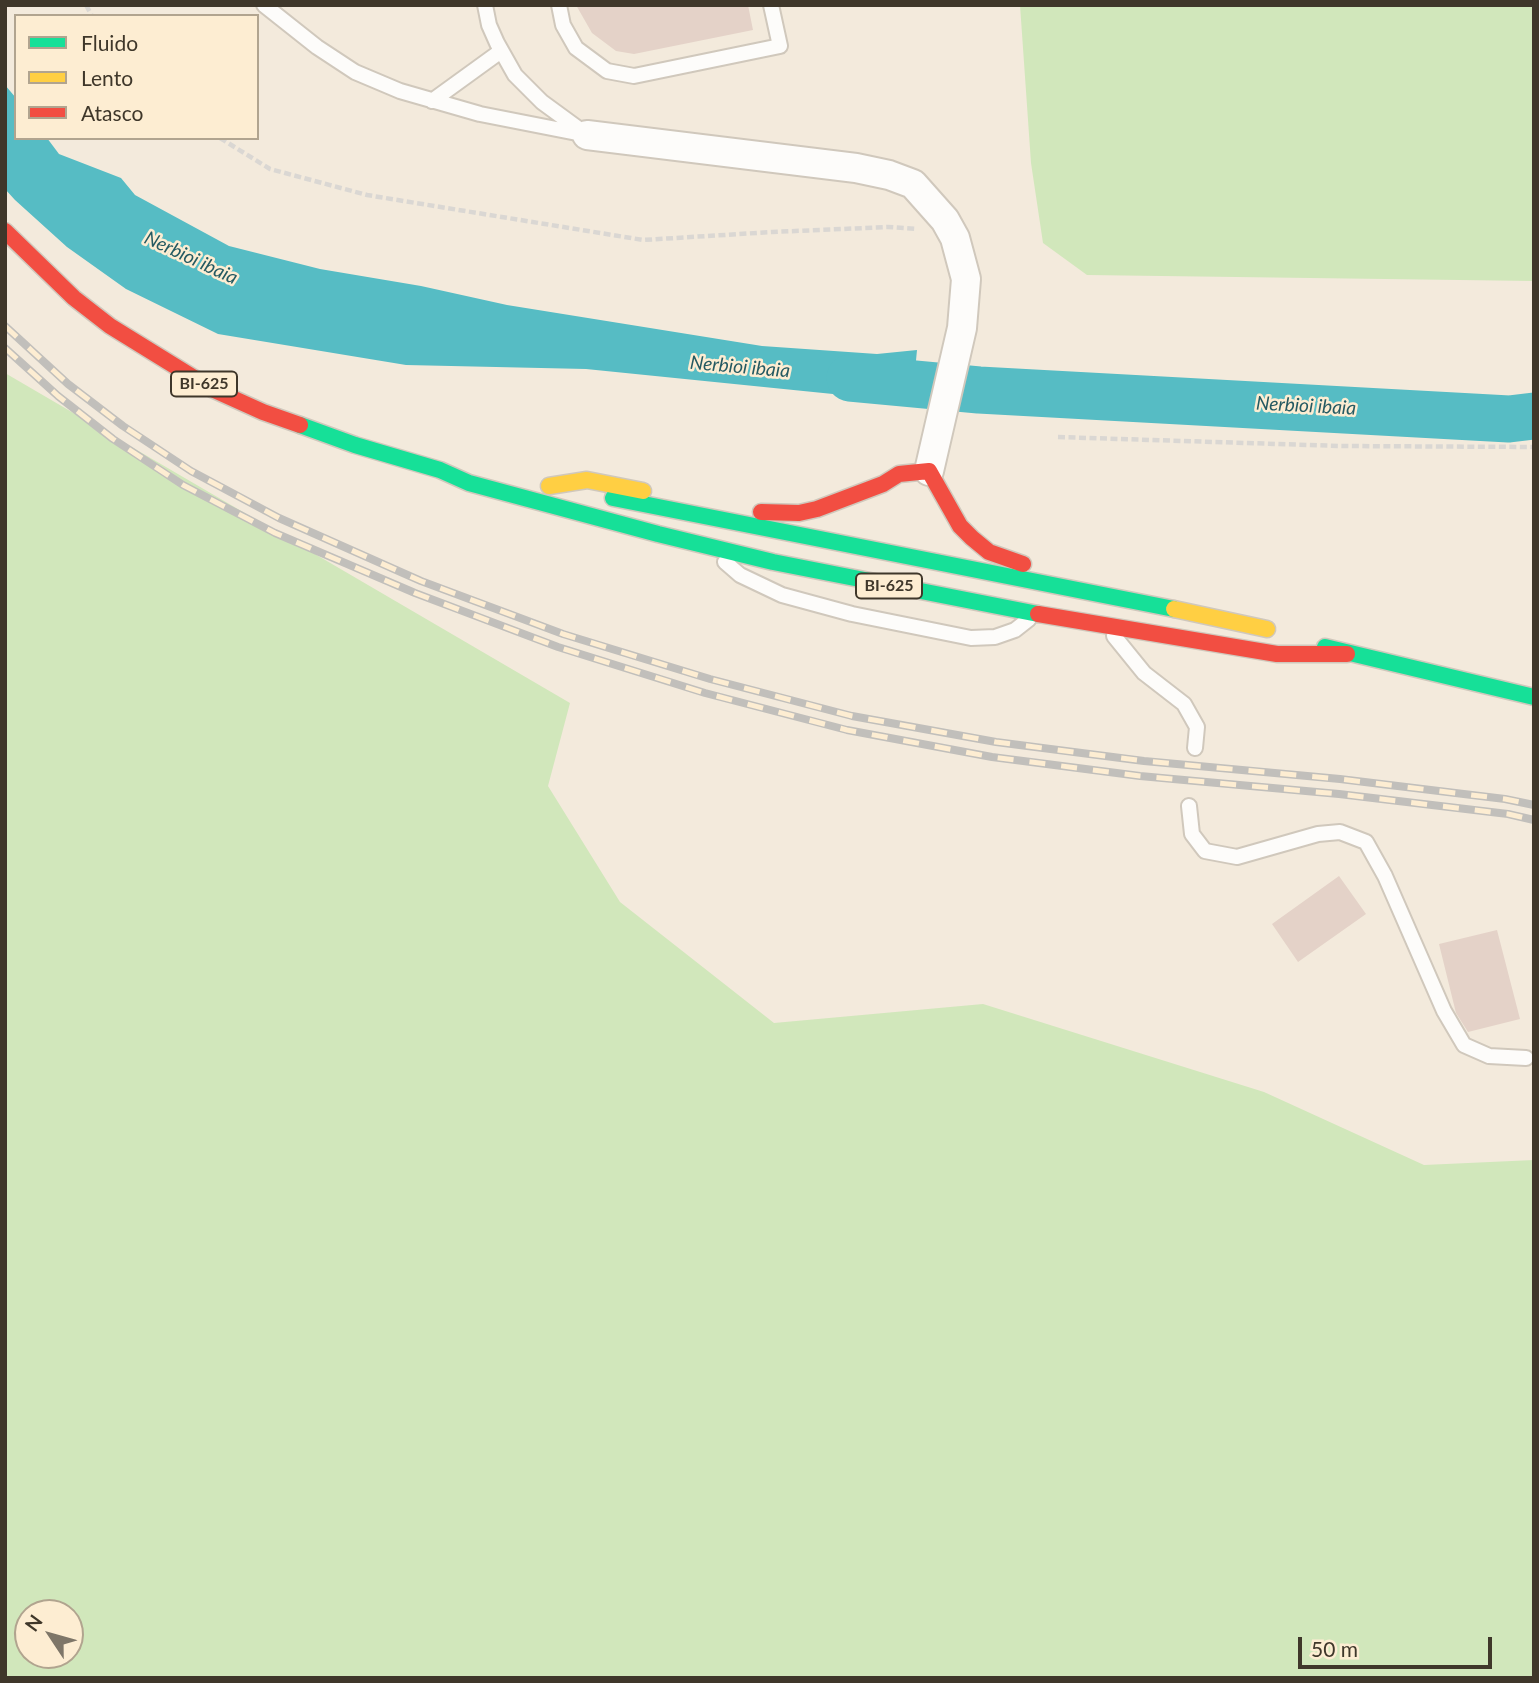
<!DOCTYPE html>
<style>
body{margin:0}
#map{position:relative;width:1539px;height:1683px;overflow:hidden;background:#f3eadc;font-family:Lato,sans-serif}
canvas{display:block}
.frame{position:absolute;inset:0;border:7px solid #3f372a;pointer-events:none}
.legend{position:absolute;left:14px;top:14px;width:245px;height:126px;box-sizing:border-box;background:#fdedd2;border:2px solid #b1a48f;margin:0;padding:9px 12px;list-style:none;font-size:21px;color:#3f372a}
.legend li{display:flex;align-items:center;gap:14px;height:35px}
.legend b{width:35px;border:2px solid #b1a48f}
.north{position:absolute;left:14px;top:1599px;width:70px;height:70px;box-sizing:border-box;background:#fdedd2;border:2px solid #b1a48f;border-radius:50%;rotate:306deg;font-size:19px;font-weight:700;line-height:28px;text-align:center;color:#3f372a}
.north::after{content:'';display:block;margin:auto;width:24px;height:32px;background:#7e7668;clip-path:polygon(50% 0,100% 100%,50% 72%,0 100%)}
.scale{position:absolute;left:1298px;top:1637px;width:194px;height:32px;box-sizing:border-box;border:4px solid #3f372a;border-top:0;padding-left:9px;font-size:21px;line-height:24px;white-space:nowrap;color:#3f372a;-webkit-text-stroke:5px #fdedd2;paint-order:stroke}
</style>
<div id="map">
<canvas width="1539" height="1683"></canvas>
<div class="frame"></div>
<ul class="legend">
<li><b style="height:9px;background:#16e098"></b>Fluido</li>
<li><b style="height:9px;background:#ffcf43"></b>Lento</li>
<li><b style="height:9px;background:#f24e42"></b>Atasco</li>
</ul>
<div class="north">N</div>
<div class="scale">50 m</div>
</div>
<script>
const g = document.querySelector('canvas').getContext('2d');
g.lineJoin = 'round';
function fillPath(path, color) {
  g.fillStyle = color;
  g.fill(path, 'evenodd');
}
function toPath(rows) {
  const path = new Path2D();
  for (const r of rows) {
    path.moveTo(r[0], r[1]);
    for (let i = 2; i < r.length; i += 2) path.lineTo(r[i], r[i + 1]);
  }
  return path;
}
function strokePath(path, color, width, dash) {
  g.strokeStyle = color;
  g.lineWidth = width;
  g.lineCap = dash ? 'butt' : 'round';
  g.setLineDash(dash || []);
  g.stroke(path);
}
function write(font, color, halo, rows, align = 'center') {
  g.font = font + ' Lato,sans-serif';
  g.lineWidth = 5;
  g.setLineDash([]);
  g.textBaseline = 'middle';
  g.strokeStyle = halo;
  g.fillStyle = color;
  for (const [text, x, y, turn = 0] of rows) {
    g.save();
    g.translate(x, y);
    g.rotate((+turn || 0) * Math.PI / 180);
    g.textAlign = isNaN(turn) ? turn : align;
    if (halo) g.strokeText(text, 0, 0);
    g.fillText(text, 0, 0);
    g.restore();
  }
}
const green = toPath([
 [1020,5,1534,5,1534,281,1087,275,1043,243,1031,163],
 [5,373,570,703,548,786,620,902,774,1023,983,1004,1264,1092,1424,1165,1534,1160,1534,1678,5,1678],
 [70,1613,70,1655,28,1655,28,1613]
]);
const water = toPath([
 [5,85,16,98,16,138,47,138,59,154,121,178,135,195,229,246,320,269,421,286,507,305,762,346,877,354,917,350,912,402,586,369,406,365,218,334,126,289,67,247,15,200,5,189]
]);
const river = toPath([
 [850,378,979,390,1509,419,1534,416]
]);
const building = toPath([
 [576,5,748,5,753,30,634,54,616,51,592,33],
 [1339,876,1366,914,1298,962,1272,924],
 [1497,930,1520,1019,1468,1032,1456,1013,1439,944]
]);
const path = toPath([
 [86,5,92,16],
 [220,138,270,169,367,195,643,240,772,232,888,227,917,229],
 [1058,437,1340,446,1534,447]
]);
const lane = toPath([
 [264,5,317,47,355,72,400,91,480,114,587,135],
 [485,5,489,25,497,43,515,75,542,102,583,132],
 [559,5,563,25,576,48,607,71,634,76,780,46,771,5],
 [432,101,501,51],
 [725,562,740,575,782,595,852,614,971,638,995,637,1015,630,1029,619],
 [1114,636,1144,673,1184,704,1197,727,1195,748],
 [1189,806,1192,834,1205,851,1237,857,1318,834,1340,832,1366,842,1385,876,1444,1011,1464,1045,1489,1056,1526,1058]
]);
const street = toPath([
 [587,135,856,168,889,175,913,184,945,220,955,238,966,279,962,328,929,471]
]);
const fast = toPath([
 [300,425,355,445,440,470,469,483,658,534,773,562,1038,614],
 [613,498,1174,609],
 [1325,647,1534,697]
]);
const slow = toPath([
 [549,486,587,480,643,491],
 [1174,609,1267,629]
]);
const jam = toPath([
 [5,231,74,298,110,326,212,389,263,412,300,425],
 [761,512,799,513,817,509,883,484,899,474,929,471,960,526,972,538,989,552,1023,564],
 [1038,614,1277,654,1347,654]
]);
const rail = toPath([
 [5,326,68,384,123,426,191,471,279,518,421,581,563,634,710,679,852,716,996,742,1144,761,1340,779,1505,799,1534,805],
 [5,348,58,396,113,439,183,485,275,533,415,593,558,647,705,693,847,730,992,757,1140,776,1339,794,1508,814,1534,820]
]);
const shields = [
 [204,384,66],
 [889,586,66]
];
const shieldNames = [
 ["BI-625",204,384],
 ["BI-625",889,586]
];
const waterNames = [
 ["Nerbioi ibaia",191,258,25],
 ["Nerbioi ibaia",740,367,5],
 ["Nerbioi ibaia",1306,406,3]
];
fillPath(green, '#d1e7bb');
fillPath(water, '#56bcc4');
strokePath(river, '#56bcc4', 47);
fillPath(building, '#e4d2c8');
strokePath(lane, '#d0c8bc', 18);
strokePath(street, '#d0c8bc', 32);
strokePath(fast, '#d0c8bc', 19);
strokePath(slow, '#d0c8bc', 19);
strokePath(jam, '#d0c8bc', 19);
strokePath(path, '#dad7d3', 4.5, [7, 3.5]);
strokePath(lane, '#fdfcfa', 14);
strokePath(street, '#fdfcfa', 28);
strokePath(fast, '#16e098', 16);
strokePath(slow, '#ffcf43', 16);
strokePath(jam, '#f24e42', 16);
strokePath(rail, '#c1bfbb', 8);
strokePath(rail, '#fdedd2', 5, [16]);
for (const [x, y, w] of shields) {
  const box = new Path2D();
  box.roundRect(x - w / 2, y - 12.5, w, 25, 5);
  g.fillStyle = '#fdedd2';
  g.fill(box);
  strokePath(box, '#3f372a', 2);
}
write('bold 16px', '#3f372a', null, shieldNames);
write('italic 19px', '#255a62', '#fdedd2', waterNames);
</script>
